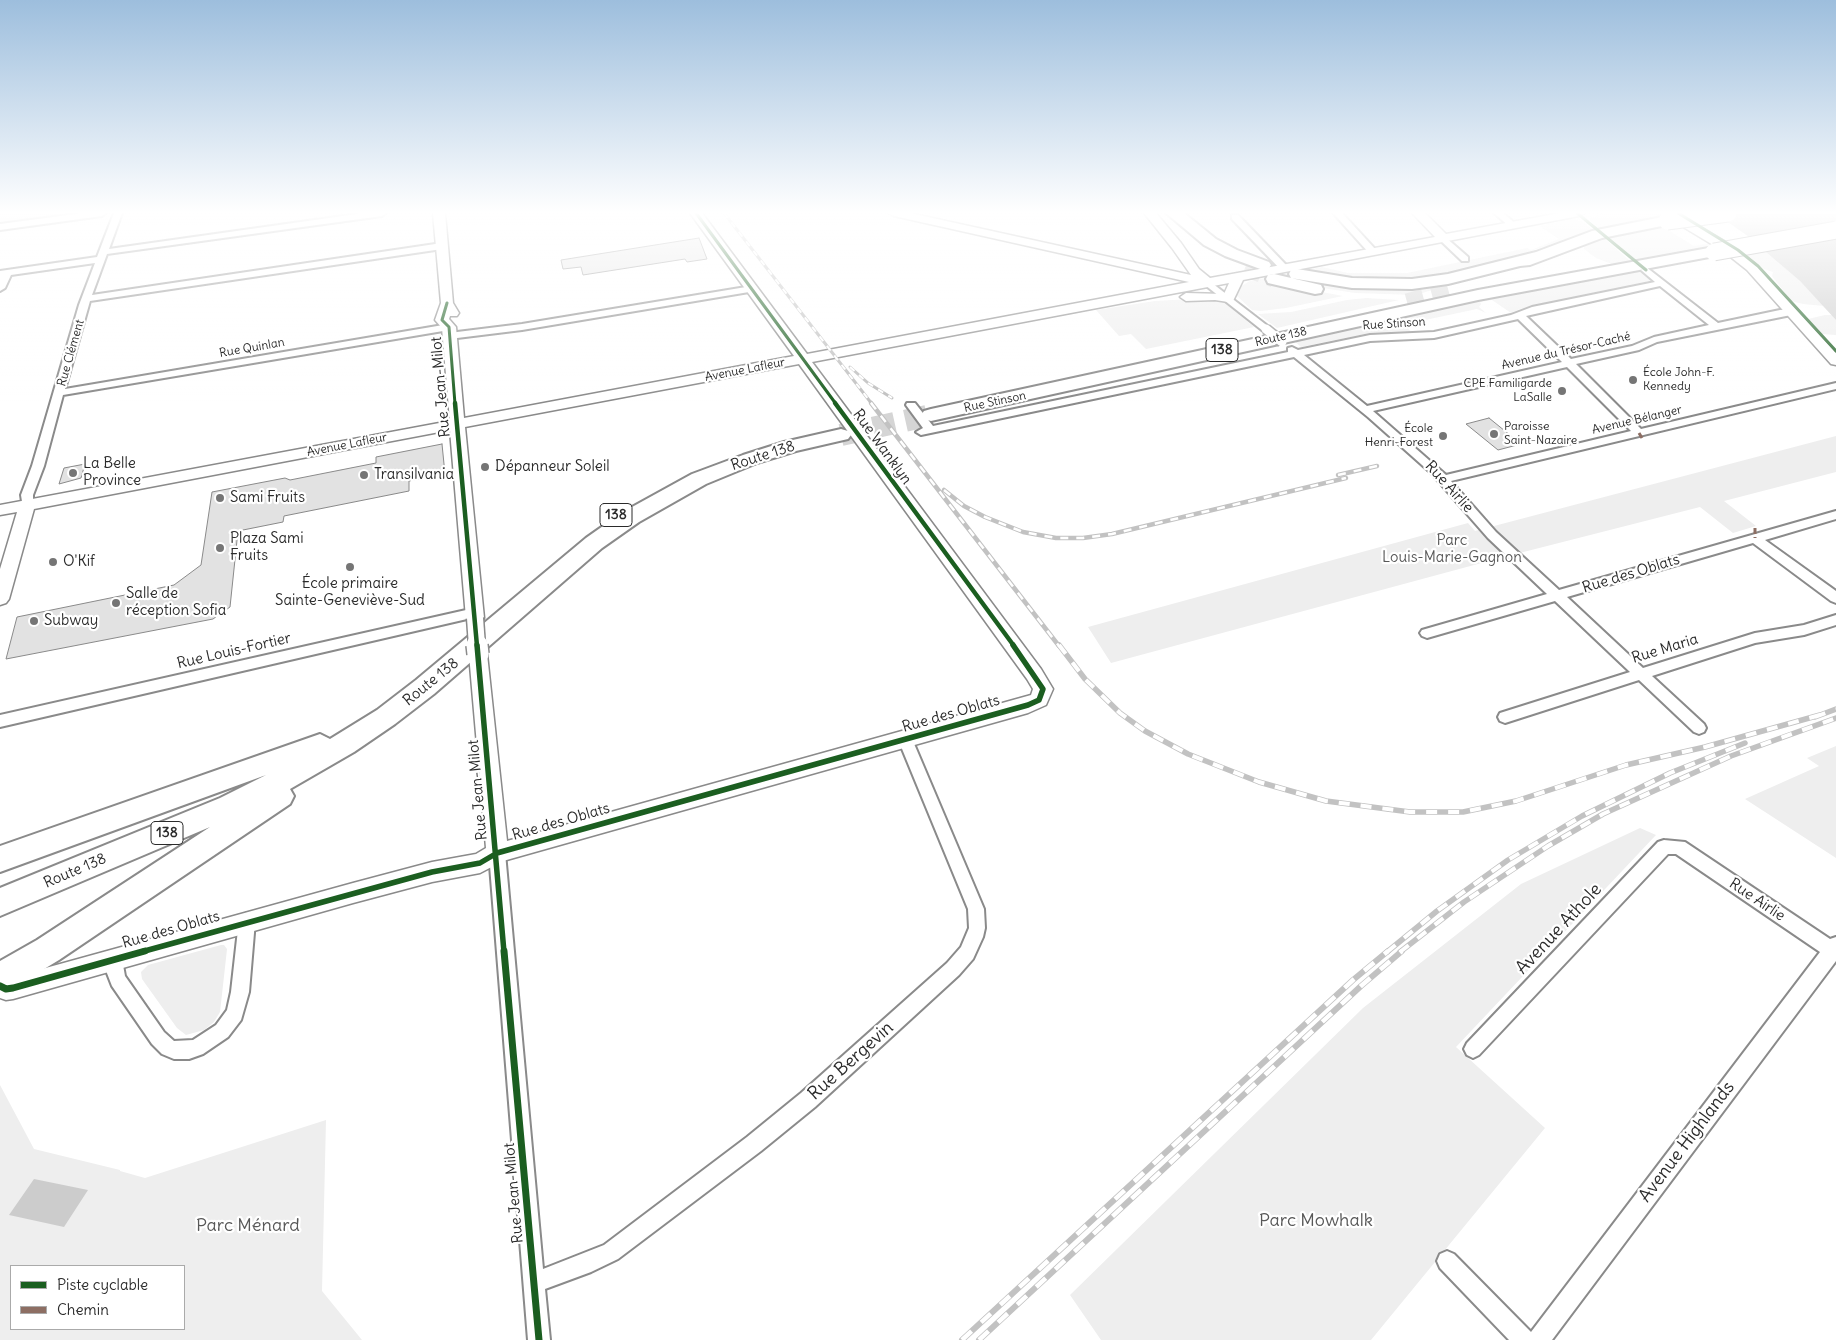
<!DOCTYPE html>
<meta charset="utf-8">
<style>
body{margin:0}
#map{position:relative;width:1836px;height:1340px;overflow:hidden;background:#fff;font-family:Delius,sans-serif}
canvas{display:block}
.legend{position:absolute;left:10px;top:1265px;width:175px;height:65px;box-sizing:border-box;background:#fff;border:1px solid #aaa;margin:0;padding:6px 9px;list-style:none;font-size:15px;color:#2b2b2b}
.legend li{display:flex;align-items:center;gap:10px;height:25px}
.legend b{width:25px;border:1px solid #aaa}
</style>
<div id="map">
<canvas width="1836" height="1340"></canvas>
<ul class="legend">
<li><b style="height:6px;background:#1b5e20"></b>Piste cyclable</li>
<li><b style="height:6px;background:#8d6e63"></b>Chemin</li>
</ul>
</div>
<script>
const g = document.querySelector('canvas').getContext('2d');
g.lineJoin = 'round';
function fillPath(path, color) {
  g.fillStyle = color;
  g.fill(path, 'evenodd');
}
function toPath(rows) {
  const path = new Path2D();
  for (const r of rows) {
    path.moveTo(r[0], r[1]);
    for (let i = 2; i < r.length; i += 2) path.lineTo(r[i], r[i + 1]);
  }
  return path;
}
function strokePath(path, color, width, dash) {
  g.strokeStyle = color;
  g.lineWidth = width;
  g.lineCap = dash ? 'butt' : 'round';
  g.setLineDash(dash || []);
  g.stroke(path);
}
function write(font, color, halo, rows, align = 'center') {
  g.font = font + ' Delius,sans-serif';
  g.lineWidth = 4.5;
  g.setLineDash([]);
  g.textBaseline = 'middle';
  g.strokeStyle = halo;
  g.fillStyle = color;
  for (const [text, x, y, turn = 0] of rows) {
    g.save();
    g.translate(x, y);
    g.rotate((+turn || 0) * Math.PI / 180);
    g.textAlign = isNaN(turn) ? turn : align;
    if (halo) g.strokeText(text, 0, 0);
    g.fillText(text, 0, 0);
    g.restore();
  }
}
const green = toPath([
 [0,213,76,213,0,223],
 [1605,213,1662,213,1669,218,1600,230,1591,222,1589,218],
 [1572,219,1581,221,1595,231,1456,274,1370,286,1489,272,1416,295,1355,293,1316,287,1311,290,1343,296,1286,308,1261,311,1252,310,1237,296,1238,288,1250,281,1322,267,1348,273,1407,273,1527,248,1531,250,1559,239,1539,226],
 [1660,225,1694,246,1712,243,1718,247,1637,261,1607,235],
 [1602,236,1631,262,1612,264,1596,258,1584,249,1584,243],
 [1760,247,1800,281,1824,306,1803,304,1791,301,1772,276,1773,272,1764,269,1741,250],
 [1639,270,1651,279,1650,281,1520,309,1511,313,1492,300,1480,302,1481,304,1479,307,1486,313,1477,309,1406,324,1407,328,1413,333,1370,333,1301,347,1292,339,1451,304],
 [1208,298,1224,302,1254,327,1146,349,1131,334,1119,336,1096,310,1155,301],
 [1366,298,1399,300,1277,328,1258,314,1291,312,1347,300],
 [1825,315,1832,315,1836,320,1836,335,1822,334,1808,319],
 [1836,436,1836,472,1724,501,1756,526,1733,533,1700,507,1500,558,1111,663,1088,627,1468,523,1475,531],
 [1836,746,1836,858,1745,799,1819,766,1807,758],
 [1640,828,1656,835,1456,1047,1545,1128,1371,1340,1101,1340,1070,1295,1363,1008,1521,884],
 [221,945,224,945,227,949,220,1012,214,1022,204,1030,186,1035,177,1028,142,979,141,972,148,965],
 [0,1085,34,1149,120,1170,120,1171,145,1178,326,1120,322,1291,362,1340,0,1340],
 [11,1266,184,1266,184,1329,11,1329]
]);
const water = toPath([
 [1715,213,1836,213,1836,320,1800,281,1760,247,1762,246],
 [34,1179,88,1190,64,1227,9,1215]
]);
const building = toPath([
 [699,238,707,259,687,262,685,259,583,275,581,267,563,269,561,260,699,238],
 [1489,418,1521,444,1498,450,1466,424,1489,418],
 [442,444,445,474,409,481,409,491,284,516,283,522,238,531,230,607,213,619,6,659,17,617,174,585,201,565,212,492,285,478,290,480,376,463,376,457,442,444],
 [85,464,81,478,59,484,64,468,85,464]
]);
const highwayTunnelFar1 = toPath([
 [1245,268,1274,279],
 [1407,302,1454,289]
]);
const highwayTunnel = toPath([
 [841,435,931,415]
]);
const street = toPath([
 [83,213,106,213,102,216,0,230,0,224,83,213],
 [114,213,122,213,109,249,364,213,386,213,382,216,107,254,92,295,442,243,446,246,442,249,90,301,65,389,449,324,454,327,449,330,63,395,44,466,33,495,33,505,27,509,23,508,21,495,32,466,79,305,95,263,11,275,5,288,0,291,0,271,97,257,114,213],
 [1333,213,1342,213,1376,250,1376,254,1370,254,1333,213],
 [1494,213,1503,213,1517,225,1510,227,1494,213],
 [1232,215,1238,215,1288,267,1288,271,1282,271,1232,219,1232,215],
 [1444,236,1468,257,1468,261,1462,261,1441,241,1440,239,1444,236],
 [1646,267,1718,323,1780,310,1791,309,1796,312,1791,315,1657,342,1639,350,1576,364,1641,429,1836,383,1836,389,1451,481,1496,532,1559,590,1836,511,1836,519,1765,540,1836,591,1836,603,1831,601,1753,543,1567,597,1643,668,1755,633,1804,625,1836,615,1836,625,1804,635,1755,643,1652,676,1704,724,1706,728,1704,732,1699,734,1694,732,1639,680,1505,723,1500,721,1498,717,1500,713,1630,672,1555,601,1427,638,1422,636,1420,633,1422,630,1547,594,1488,538,1431,473,1368,417,1294,357,921,435,916,432,923,428,906,405,907,403,915,403,933,426,1288,352,1288,348,1292,347,1298,350,1370,335,1434,332,1511,315,1532,307,1655,282,1641,270,1646,267],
 [1660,286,1709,325,1654,337,1632,346,1571,359,1526,316,1660,286],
 [1518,319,1562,362,1367,406,1304,355,1370,341,1434,338,1518,319],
 [1567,367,1631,431,1446,475,1373,411,1567,367],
 [1208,280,1269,327,1269,331,1263,331,1205,285,1205,281,1208,280],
 [752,286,755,287,755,291,522,330,449,339,444,336,449,333,522,324,752,286],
 [475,608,480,610,482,613,480,616,0,727,0,715,475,608],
 [905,733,910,735,912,739,984,909,985,928,983,937,973,959,959,975,815,1107,761,1151,618,1259,591,1272,545,1289,550,1340,528,1340,489,853,491,848,497,846,503,848,505,853,543,1269,604,1245,747,1137,801,1093,947,963,961,947,969,928,968,909,898,739,900,735,905,733],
 [1664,840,1685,842,1830,939,1836,937,1836,961,1552,1340,1509,1340,1440,1268,1437,1261,1440,1254,1447,1251,1454,1254,1531,1332,1820,952,1676,854,1668,854,1479,1055,1473,1058,1467,1055,1464,1049,1467,1043,1658,842,1664,840],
 [247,913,253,916,255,921,249,992,241,1020,228,1037,203,1054,189,1059,174,1059,162,1054,152,1044,112,986,105,968,109,954,115,952,121,954,125,976,164,1032,174,1041,193,1040,216,1025,227,1010,231,992,239,921,241,916,247,913]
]);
const secondary = toPath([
 [433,213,445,213,453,303,459,313,457,316,450,316,449,319,456,327,464,418,794,356,690,213,702,213,807,354,1189,282,894,216,888,213,910,213,1191,275,1172,248,1144,213,1156,213,1181,243,1199,269,1210,278,1435,237,1412,213,1425,213,1446,234,1560,213,1585,213,1579,216,1243,280,1233,301,1228,302,1215,300,1186,301,1180,297,1186,293,1224,294,1229,283,812,362,1041,669,1053,689,1046,705,1028,713,503,861,480,873,432,882,353,903,13,999,6,1000,0,998,0,975,7,977,13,977,353,883,432,862,476,854,486,848,469,654,471,649,478,647,485,649,487,654,507,841,1031,695,1033,689,1027,679,799,364,465,427,484,618,481,623,475,624,469,623,466,618,450,430,34,509,9,599,6,603,0,605,0,569,17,512,0,515,0,505,450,421,442,328,435,320,441,303,433,213],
 [1664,213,1676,213,1731,245,1755,264,1836,353,1836,365,1831,364,1747,270,1723,251,1665,216,1664,213]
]);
const highway = toPath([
 [1166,213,1184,213,1216,239,1237,250,1269,262,1271,265,1269,268,1263,270,1225,256,1204,245,1166,213],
 [1667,216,1672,218,1675,221,1672,224,1602,238,1530,265,1520,266,1448,284,1412,289,1352,288,1297,279,1291,278,1289,274,1291,270,1297,269,1352,278,1412,279,1448,274,1536,252,1592,231,1667,216],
 [1714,247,1720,249,1722,252,1720,255,1478,300,931,421,924,419,921,415,924,411,931,409,1478,290,1714,247],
 [1274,274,1321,285,1323,289,1321,293,1315,294,1268,283,1266,279,1268,275,1274,274],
 [841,429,848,431,851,435,848,439,796,451,757,463,706,484,639,522,602,548,434,694,395,724,354,752,290,789,294,796,290,804,59,960,11,989,0,993,0,961,37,940,210,827,0,916,0,888,220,798,266,775,0,872,0,846,320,734,330,739,377,710,416,680,586,538,623,512,692,474,743,455,784,442,841,429]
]);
const railFar3 = toPath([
 [724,213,872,404],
 [850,367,868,383,892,398]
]);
const railFar2 = toPath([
 [871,403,1059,646],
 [1338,475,1377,466],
 [944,490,964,506,985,517,1023,532,1056,538,1083,538,1112,534,1346,478]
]);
const railFar1 = toPath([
 [1059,645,1085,679,1120,713,1145,731,1188,754,1259,782,1326,801,1410,812,1463,812,1516,801,1626,765,1705,747,1820,715],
 [1815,717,1836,709],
 [1387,952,1437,911,1508,860,1582,816,1670,773,1745,743],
 [1400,952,1464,902,1548,846,1603,814,1731,756,1836,718]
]);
const rail = toPath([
 [962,1340,1353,980,1388,951],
 [979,1340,1361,986,1402,951]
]);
const streetBridge = toPath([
 [1266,329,1282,342]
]);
const secondaryBridgeFar1 = toPath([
 [475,618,477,646]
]);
const secondaryBridge = toPath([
 [477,645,478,654]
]);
const highwayBridge = toPath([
 [1667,221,1728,213],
 [1714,252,1836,230]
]);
const quiet = toPath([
 [1639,433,1642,438],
 [1755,528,1755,538]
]);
const cyclewayFar3 = toPath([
 [696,213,836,404],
 [1577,213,1646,270],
 [1678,213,1738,250,1758,266,1836,351],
 [447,303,442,320,449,327,455,404]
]);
const cyclewayFar2 = toPath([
 [455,403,477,646],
 [835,403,1014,646]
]);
const cyclewayFar1 = toPath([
 [477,645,504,952],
 [141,952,432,872,480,863,497,853,1028,705,1039,700,1043,689,1013,645]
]);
const cycleway = toPath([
 [504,951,539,1340],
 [0,986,6,989,13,988,145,951]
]);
const markers = [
 [1633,380,5,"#757575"],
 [1562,391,5,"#757575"],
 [1494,434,5,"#757575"],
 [1443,436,5,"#757575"],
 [485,467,5,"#757575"],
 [73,473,5,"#757575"],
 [364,475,5,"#757575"],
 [220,498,5,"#757575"],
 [220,548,5,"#757575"],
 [53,562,5,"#757575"],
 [350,567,5,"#757575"],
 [116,603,5,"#757575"],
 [34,621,5,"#757575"]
];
const farStreetnames = [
 ["Rue Stinson",1394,324,-4],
 ["Route 138",1281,337,-13],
 ["Rue Quinlan",252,348,-10],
 ["Avenue du Trésor-Caché",1566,351,-13],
 ["Rue Clément",71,353,-74],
 ["Avenue Lafleur",745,370,-11],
 ["Rue Stinson",995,402,-12],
 ["Avenue Bélanger",1637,420,-13],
 ["Avenue Lafleur",347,445,-11]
];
const farPoinames = [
 ["École John-F.",1643,373],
 ["Kennedy",1643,387],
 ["CPE Familigarde",1552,384,"right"],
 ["LaSalle",1552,398,"right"],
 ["Paroisse",1504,427],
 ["Saint-Nazaire",1504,441],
 ["École",1433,429,"right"],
 ["Henri-Forest",1433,443,"right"]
];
const shields = [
 [1222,350,32],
 [616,515,32],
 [167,833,32]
];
const shieldNames = [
 ["138",1222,350],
 ["138",616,515],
 ["138",167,833]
];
const streetNames = [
 ["Rue Jean-Milot",441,387,-95],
 ["Rue Wanklyn",882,447,54],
 ["Route 138",763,456,-18],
 ["Rue Airlie",1449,487,48],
 ["Rue des Oblats",1631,574,-17],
 ["Rue Maria",1665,649,-17],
 ["Rue Louis-Fortier",234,651,-13],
 ["Route 138",431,682,-39],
 ["Rue des Oblats",951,714,-16],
 ["Rue Jean-Milot",478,790,-95],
 ["Rue des Oblats",561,822,-16],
 ["Route 138",75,871,-23],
 ["Rue Airlie",1757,900,34],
 ["Rue des Oblats",171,930,-16],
 ["Rue Jean-Milot",514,1193,-95]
];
const poiNames = [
 ["La Belle",83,464],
 ["Province",83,481],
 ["Dépanneur Soleil",495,467],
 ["Transilvania",374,475],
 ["Sami Fruits",230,498],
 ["Plaza Sami",230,539],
 ["Fruits",230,556],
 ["O'Kif",63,562],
 ["École primaire",350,584,"center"],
 ["Sainte-Geneviève-Sud",350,601,"center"],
 ["Salle de",126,594],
 ["réception Sofia",126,611],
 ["Subway",44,621]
];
const parkNames = [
 ["Parc",1452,541],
 ["Louis-Marie-Gagnon",1452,558]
];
const nearStreetnames = [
 ["Avenue Athole",1559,929,-47],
 ["Rue Bergevin",851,1061,-42],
 ["Avenue Highlands",1687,1142,-53]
];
const nearParknames = [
 ["Parc Mowhalk",1316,1221],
 ["Parc Ménard",248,1226]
];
fillPath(green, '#eee');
fillPath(water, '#ccc');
fillPath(building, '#e2e2e2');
strokePath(building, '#8a8a8a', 1);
strokePath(highwayTunnelFar1, '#d5d5d5', 17, [17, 9]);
strokePath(highwayTunnel, '#d5d5d5', 22, [22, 11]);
strokePath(street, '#8a8a8a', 4);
strokePath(secondary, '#8a8a8a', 3);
strokePath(highway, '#8a8a8a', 4);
fillPath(street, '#fff');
fillPath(secondary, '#fff');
fillPath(highway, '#fff');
strokePath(railFar3, '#c2c2c2', 3);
strokePath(railFar2, '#c2c2c2', 4.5);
strokePath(railFar1, '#c2c2c2', 5.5);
strokePath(rail, '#c2c2c2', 6);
strokePath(railFar3, '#fff', 2, [6]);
strokePath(railFar2, '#fff', 2.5, [8]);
strokePath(railFar1, '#fff', 4, [11]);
strokePath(rail, '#fff', 4.5, [13]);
strokePath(streetBridge, '#8a8a8a', 12, []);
strokePath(secondaryBridgeFar1, '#8a8a8a', 19, []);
strokePath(secondaryBridge, '#8a8a8a', 24, []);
strokePath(highwayBridge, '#8a8a8a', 19, []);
strokePath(streetBridge, '#fff', 9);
strokePath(secondaryBridgeFar1, '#fff', 16);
strokePath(secondaryBridge, '#fff', 21);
strokePath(highwayBridge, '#fff', 17);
strokePath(quiet, '#8d6e63', 3, [6, 3]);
strokePath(cyclewayFar3, '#1b5e20', 3);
strokePath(cyclewayFar2, '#1b5e20', 4.5);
strokePath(cyclewayFar1, '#1b5e20', 5.5);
strokePath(cycleway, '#1b5e20', 7);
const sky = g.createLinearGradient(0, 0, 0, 401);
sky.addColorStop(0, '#9dbedd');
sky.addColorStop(0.53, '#fff');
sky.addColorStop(1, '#ffffff00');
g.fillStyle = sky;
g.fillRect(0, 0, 1836, 401);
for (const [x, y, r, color] of markers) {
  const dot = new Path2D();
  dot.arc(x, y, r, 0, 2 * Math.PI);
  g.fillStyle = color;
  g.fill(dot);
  strokePath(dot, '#fff', 2);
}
write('12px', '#2b2b2b', '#fff', farStreetnames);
write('12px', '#2b2b2b', '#fff', farPoinames, 'left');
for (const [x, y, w] of shields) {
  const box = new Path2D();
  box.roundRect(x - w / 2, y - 11.5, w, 23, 4);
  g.fillStyle = '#fff';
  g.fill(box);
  strokePath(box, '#2b2b2b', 1);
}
write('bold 14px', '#2b2b2b', null, shieldNames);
write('15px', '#2b2b2b', '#fff', streetNames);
write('15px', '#2b2b2b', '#fff', poiNames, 'left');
write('15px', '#585858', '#fff', parkNames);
write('18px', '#2b2b2b', '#fff', nearStreetnames);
write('18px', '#585858', '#fff', nearParknames);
</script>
